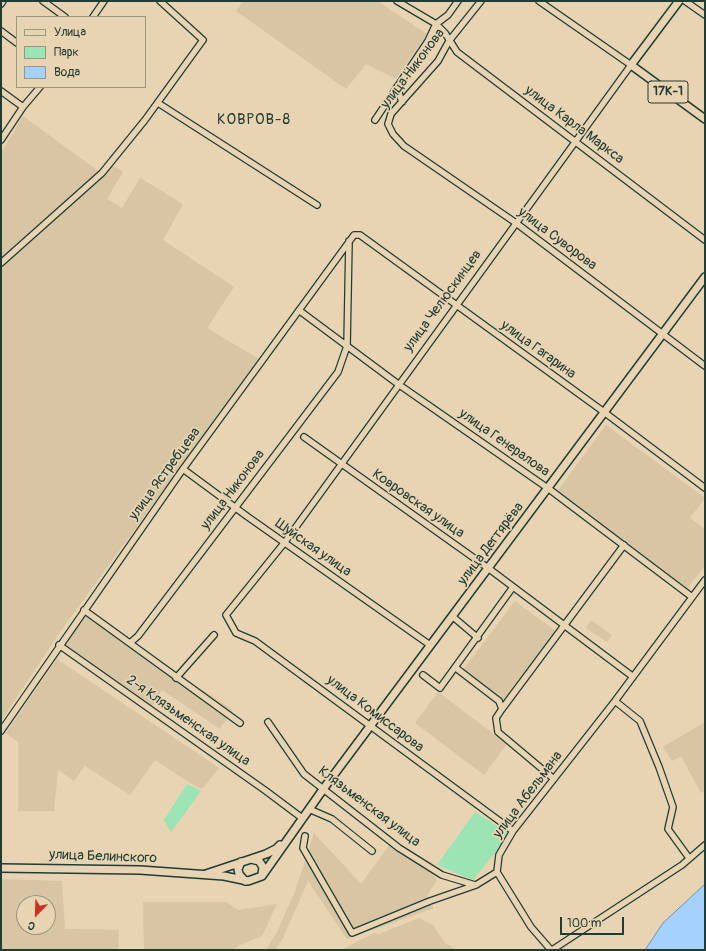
<!DOCTYPE html>
<meta charset="utf-8">
<style>
body{margin:0}
#map{position:relative;width:706px;height:951px;overflow:hidden;background:#e8d3b2;font-family:Pangolin,sans-serif}
canvas{display:block}
.frame{position:absolute;inset:0;border:2px solid #1f3d34;pointer-events:none}
.legend{position:absolute;left:16px;top:16px;width:130px;height:72px;box-sizing:border-box;background:#e8d3b2;border:1px solid #989780;margin:0;padding:5px 7px;list-style:none;font-size:12px;color:#1f3d34}
.legend li{display:flex;align-items:center;gap:8px;height:20px}
.legend b{width:20px;border:1px solid #989780}
.north{position:absolute;left:16px;top:895px;width:40px;height:40px;box-sizing:border-box;background:#e8d3b2;border:1px solid #989780;border-radius:50%;rotate:203deg;font-size:11px;font-weight:700;line-height:16px;text-align:center;color:#1f3d34}
.north::after{content:'';display:block;margin:auto;width:14px;height:18px;background:#c8321e;clip-path:polygon(50% 0,100% 100%,50% 72%,0 100%)}
.scale{position:absolute;left:560px;top:917px;width:64px;height:18px;box-sizing:border-box;border:2px solid #1f3d34;border-top:0;padding-left:5px;font-size:12px;line-height:14px;white-space:nowrap;color:#1f3d34;-webkit-text-stroke:3px #e8d3b2;paint-order:stroke}
</style>
<div id="map">
<canvas width="706" height="951"></canvas>
<div class="frame"></div>
<ul class="legend">
<li><b style="height:5px;background:#e8d3b2"></b>Улица</li>
<li><b style="height:11px;background:#9be4b3"></b>Парк</li>
<li><b style="height:11px;background:#a4d1ff"></b>Вода</li>
</ul>
<div class="north">С</div>
<div class="scale">100 m</div>
</div>
<script>
const g = document.querySelector('canvas').getContext('2d');
g.lineJoin = 'round';
function fillPath(path, color) {
  g.fillStyle = color;
  g.fill(path, 'evenodd');
}
function toPath(rows) {
  const path = new Path2D();
  for (const r of rows) {
    path.moveTo(r[0], r[1]);
    for (let i = 2; i < r.length; i += 2) path.lineTo(r[i], r[i + 1]);
  }
  return path;
}
function strokePath(path, color, width, dash) {
  g.strokeStyle = color;
  g.lineWidth = width;
  g.lineCap = dash ? 'butt' : 'round';
  g.setLineDash(dash || []);
  g.stroke(path);
}
function write(font, color, halo, rows, align = 'center') {
  g.font = font + ' Pangolin,sans-serif';
  g.lineWidth = 3.5;
  g.setLineDash([]);
  g.textBaseline = 'middle';
  g.strokeStyle = halo;
  g.fillStyle = color;
  for (const [text, x, y, turn = 0] of rows) {
    g.save();
    g.translate(x, y);
    g.rotate((+turn || 0) * Math.PI / 180);
    g.textAlign = isNaN(turn) ? turn : align;
    if (halo) g.strokeText(text, 0, 0);
    g.fillText(text, 0, 0);
    g.restore();
  }
}
const built = toPath([
 [243,1,377,1,427,34,396,79,366,64,346,89,236,11],
 [23,116,105,176,112,165,123,172,107,199,122,208,140,178,183,204,163,240,234,287,207,328,259,359,60,632,1,721,1,153],
 [606,425,705,498,690,518,705,529,705,566,686,590,556,493],
 [515,601,557,632,504,701,463,670],
 [88,613,130,643,233,710,220,729,162,690,151,708,65,645],
 [591,620,612,635,607,642,586,628],
 [57,659,219,768,202,789,190,783,155,760,130,795,85,766,74,781,58,770,54,811,18,811,18,742,6,733],
 [438,692,507,744,484,775,415,723],
 [705,722,705,791,701,793,681,756,672,761,663,747],
 [314,833,361,884,390,844,434,875,437,880,427,895,434,908,347,939,308,881,283,938,275,950,266,950,277,932,295,891],
 [1,879,62,881,65,929,119,930,118,950,1,950],
 [24,903,48,903,48,927,24,927],
 [143,902,226,902,238,910,277,904,262,936,238,946,234,950,144,950],
 [419,918,433,925,445,943,456,950,341,950,374,933,379,934]
]);
const green = toPath([
 [187,784,201,791,171,832,164,820],
 [475,812,510,834,473,880,437,865]
]);
const water = toPath([
 [705,884,705,950,645,950,663,923,705,884]
]);
const minor = toPath([
 [43,1,65,17],
 [397,1,436,24,445,33,457,52,705,240],
 [481,1,449,41,438,61,391,114,388,124,393,134,404,146,516,223,705,366],
 [685,1,705,15],
 [1,4,3,1],
 [93,17,104,1],
 [1,31,17,43],
 [397,87,402,102],
 [1,91,23,107],
 [158,103,317,205],
 [375,120,428,41,436,24,448,15,458,1],
 [1,140,23,107,40,87],
 [1,263,102,173,145,120,203,40,160,1],
 [300,311,398,384,549,489,692,597],
 [304,437,488,568,632,676],
 [183,469,248,517,430,645],
 [84,610,240,723],
 [452,616,478,638],
 [130,643,138,636,338,372,347,346,349,241],
 [59,645,266,791,302,818],
 [456,668,499,701,502,709,496,718,498,732,554,779],
 [423,675,440,688,513,587],
 [176,678,214,635],
 [615,701,640,721,659,767,673,807,668,829,689,858],
 [502,709,624,545],
 [268,722,304,774,399,848,442,875,475,885],
 [1,731,183,469,354,235,360,235,604,412,705,488],
 [309,809,332,819,372,851],
 [513,831,255,641,236,633,226,615,285,542,631,65,539,1],
 [305,836,303,848,352,933,430,901,476,885,497,872,499,855,513,831,615,701,705,580],
 [497,872,531,927,551,950],
 [552,950,682,865,705,845]
]);
const major = toPath([
 [679,1,631,65,705,119],
 [251,859,259,861,263,867,262,874],
 [241,862,238,869,239,874,245,881],
 [1,868,140,870,224,876,248,881,262,876,324,788,705,277],
 [206,874,266,854,276,849,280,845]
]);
const shields = [
 [668,92,40]
];
const shieldNames = [
 ["17К-1",668,92]
];
const streetNames = [
 ["улица Никонова",413,69,-53],
 ["улица Карла Маркса",574,125,37],
 ["улица Суворова",557,239,37],
 ["улица Челюскинцев",443,301,-54],
 ["улица Гагарина",538,350,36],
 ["улица Генералова",504,443,35],
 ["улица Ястребцева",165,474,-54],
 ["улица Никонова",233,490,-53],
 ["Ковровская улица",418,504,35],
 ["улица Дегтярёва",491,544,-53],
 ["Шуйская улица",313,548,35],
 ["улица Комиссарова",375,714,37],
 ["2-я Клязьменская улица",188,721,35],
 ["улица Абельмана",528,795,-53],
 ["Клязьменская улица",369,807,37],
 ["улица Белинского",103,857,2]
];
const neighbourhoodNames = [
 ["КОВРОВ-8",254,120]
];
fillPath(built, '#d7c5a3');
fillPath(green, '#9be4b3');
fillPath(water, '#a4d1ff');
strokePath(water, '#6f96ae', 1);
strokePath(minor, '#1f3d34', 8);
strokePath(major, '#1f3d34', 10);
strokePath(minor, '#e8d3b2', 5.5);
strokePath(major, '#e8d3b2', 7);
for (const [x, y, w] of shields) {
  const box = new Path2D();
  box.roundRect(x - w / 2, y - 11, w, 22, 3);
  g.fillStyle = '#e8d3b2';
  g.fill(box);
  strokePath(box, '#1f3d34', 1);
}
write('bold 13px', '#1f3d34', null, shieldNames);
write('14px', '#1f3d34', '#e8d3b2', streetNames);
g.letterSpacing = '1px';
write('15px', '#1f3d34', '#e8d3b2', neighbourhoodNames);
g.letterSpacing = '0px';
</script>
